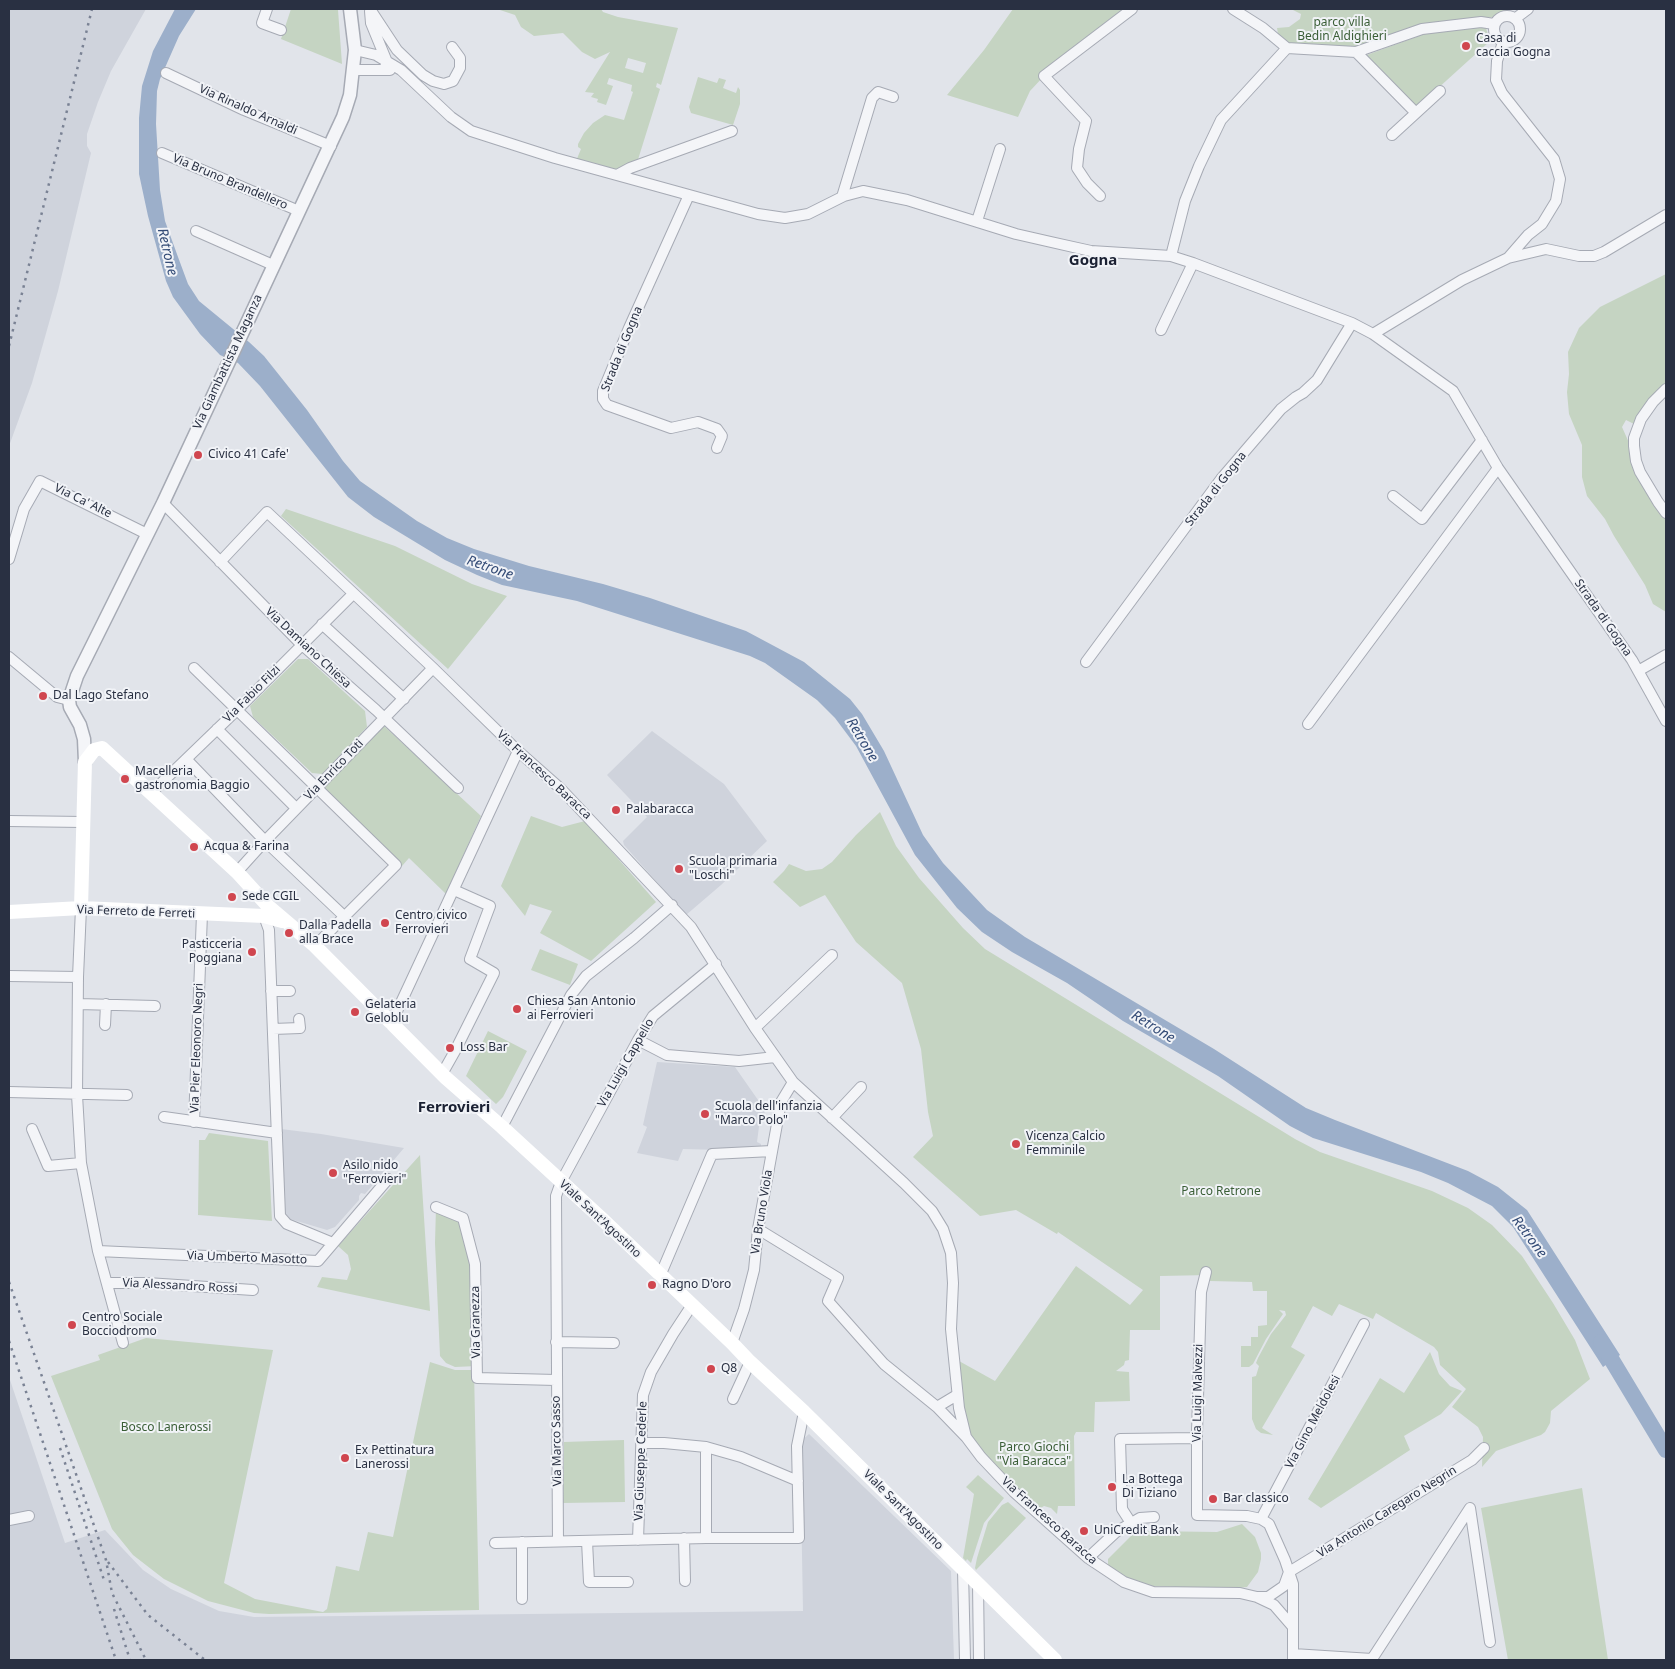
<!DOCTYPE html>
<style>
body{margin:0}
#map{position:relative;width:1675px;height:1669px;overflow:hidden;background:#e1e4ea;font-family:"Noto Sans",sans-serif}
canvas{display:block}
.frame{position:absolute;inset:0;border:10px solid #293042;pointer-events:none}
</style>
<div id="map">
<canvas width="1675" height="1669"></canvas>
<div class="frame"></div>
</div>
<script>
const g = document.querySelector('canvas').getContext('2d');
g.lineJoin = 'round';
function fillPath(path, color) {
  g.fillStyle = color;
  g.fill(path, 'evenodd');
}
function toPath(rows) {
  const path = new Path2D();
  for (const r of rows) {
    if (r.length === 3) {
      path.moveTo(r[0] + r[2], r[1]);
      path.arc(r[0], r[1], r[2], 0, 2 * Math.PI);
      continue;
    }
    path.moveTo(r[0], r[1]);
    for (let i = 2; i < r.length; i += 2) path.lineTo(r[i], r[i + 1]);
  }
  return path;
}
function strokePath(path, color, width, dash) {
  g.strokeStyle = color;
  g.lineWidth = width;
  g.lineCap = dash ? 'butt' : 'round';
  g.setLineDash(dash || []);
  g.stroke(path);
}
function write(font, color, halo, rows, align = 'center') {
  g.font = font + ' "Noto Sans",sans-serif';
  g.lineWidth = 4;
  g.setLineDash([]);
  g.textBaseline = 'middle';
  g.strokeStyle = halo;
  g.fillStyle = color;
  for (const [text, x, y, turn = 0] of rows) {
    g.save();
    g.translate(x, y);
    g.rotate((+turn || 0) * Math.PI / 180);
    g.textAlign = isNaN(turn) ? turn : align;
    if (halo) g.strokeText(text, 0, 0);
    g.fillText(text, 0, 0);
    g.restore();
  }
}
const built = toPath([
 [9,9,146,9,111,71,98,102,87,134,87,146,91,153,58,291,32,383,9,446],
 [652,731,724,784,767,841,721,885,686,915,624,845,623,841,647,817,607,775],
 [657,1062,735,1067,765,1110,764,1117,760,1119,757,1142,761,1144,761,1151,683,1149,678,1161,637,1153,647,1127,643,1125],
 [281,1129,321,1134,404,1148,365,1194,361,1193,359,1196,359,1200,335,1227,327,1230,290,1219,285,1212],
 [9,1377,65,1543,105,1530,143,1570,171,1589,219,1611,254,1617,803,1611,800,1442,809,1434,951,1571,954,1660,9,1660]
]);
const green = toPath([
 [291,9,338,10,342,64,281,39],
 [497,9,601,9,603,12,618,17,678,28,661,85,657,83,656,87,660,89,636,166,617,173,576,161,581,149,578,147,578,144,584,133,593,123,605,115,624,120,633,92,631,91,632,85,609,78,607,84,613,86,606,105,597,102,598,99,591,97,594,93,585,92,610,52,595,59,582,52,563,33,534,36,521,27,515,15],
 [628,58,646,63,643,73,625,68],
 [1013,9,1132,9,1044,76,1030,91,1018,117,947,95,984,50],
 [1291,9,1507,9,1508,11,1493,17,1423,26,1344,52,1287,48,1278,34,1277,28,1289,27,1300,19,1301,14],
 [1485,25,1490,41,1414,110,1364,56,1427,33],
 [698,77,717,83,719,78,726,80,723,88,736,93,738,87,740,90,740,104,733,125,691,113,689,107],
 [1666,274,1666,387,1640,427,1626,420,1622,427,1630,445,1666,513,1666,612,1653,604,1645,585,1614,536,1605,519,1587,496,1582,477,1582,445,1569,414,1567,392,1569,374,1568,352,1579,328,1600,307],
 [286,509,395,546,472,584,507,596,448,669,281,516],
 [298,659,308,659,365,711,367,727,322,774,312,773,253,717,250,706],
 [381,726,384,726,481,816,446,894,409,858,402,866,321,789],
 [880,812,896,846,919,878,963,928,985,949,1295,1139,1320,1152,1432,1191,1468,1208,1492,1225,1522,1256,1553,1303,1575,1340,1590,1379,1551,1411,1550,1423,1545,1432,1541,1435,1496,1451,1482,1467,1483,1437,1478,1427,1452,1407,1466,1389,1440,1365,1438,1352,1434,1347,1376,1313,1373,1319,1339,1304,1332,1316,1313,1306,1291,1347,1305,1355,1262,1428,1273,1435,1261,1433,1256,1429,1252,1419,1252,1377,1256,1376,1259,1366,1256,1363,1258,1358,1271,1334,1286,1315,1285,1311,1279,1310,1283,1314,1266,1339,1253,1364,1249,1367,1241,1367,1241,1346,1251,1346,1251,1337,1258,1337,1258,1326,1267,1325,1267,1291,1253,1291,1252,1282,1210,1281,1209,1275,1160,1276,1160,1330,1130,1330,1129,1360,1125,1361,1124,1365,1116,1371,1129,1372,1130,1401,1095,1402,1094,1432,1076,1432,1074,1436,1075,1506,1058,1506,1057,1514,1051,1508,1044,1506,1039,1509,978,1453,966,1426,959,1361,995,1381,1076,1266,1130,1305,1143,1290,1058,1232,1057,1234,1016,1210,980,1216,913,1157,933,1136,928,1112,921,1049,902,983,856,942,825,895,800,907,773,882,784,871,789,864,806,871,822,869,832,862,856,835],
 [531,816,562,827,585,821,656,902,591,961,540,933,552,911,530,904,525,916,501,886],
 [540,949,578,964,570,985,531,970],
 [488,1031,527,1051,503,1097,496,1104,466,1076],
 [209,1133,268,1141,272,1221,198,1215,199,1140,205,1140],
 [420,1155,430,1311,317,1287,322,1277,347,1280,351,1269,348,1255,338,1246],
 [436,1207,463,1218,475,1264,477,1366,455,1367,446,1363,440,1356,435,1243],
 [146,1338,273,1350,224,1583,255,1599,323,1612,327,1609,336,1566,359,1571,368,1532,393,1537,430,1362,455,1370,474,1370,479,1610,269,1614,254,1613,208,1601,164,1579,133,1555,112,1529,51,1376,100,1360,98,1355],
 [1430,1352,1439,1374,1450,1386,1462,1391,1441,1414,1404,1436,1410,1450,1321,1508,1308,1499,1380,1378,1404,1393],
 [624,1440,625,1502,563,1503,564,1442],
 [978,1475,1004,1498,984,1523,971,1563,967,1559,966,1561,963,1558,974,1494,966,1487],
 [1582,1488,1608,1660,1508,1660,1481,1508],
 [1008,1502,1026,1518,976,1570,975,1568,977,1558,988,1522,1002,1505],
 [1242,1524,1255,1537,1261,1553,1261,1559,1258,1572,1247,1587,1230,1589,1149,1586,1124,1578,1111,1570,1108,1565,1108,1559,1132,1535,1145,1531,1217,1532]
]);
const water = toPath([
 [175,9,196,9,179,36,160,79,157,91,156,124,160,190,165,221,178,257,188,284,199,301,249,342,264,356,307,410,343,461,360,481,417,521,447,538,474,549,529,566,603,584,650,598,746,631,804,662,850,699,862,714,884,751,923,835,943,863,987,910,1025,937,1214,1049,1306,1108,1335,1120,1468,1171,1498,1187,1527,1210,1620,1355,1603,1367,1513,1227,1492,1206,1448,1183,1421,1172,1313,1138,1290,1126,1218,1076,1123,1021,1067,983,1012,952,982,932,957,908,915,855,856,746,835,718,817,700,765,663,750,656,577,601,502,585,477,575,445,560,374,517,348,497,260,386,238,363,220,355,200,334,173,297,166,281,148,216,139,174,139,118,142,86,153,51]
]);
const river = toPath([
 [1601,1342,1666,1450]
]);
const minor = toPath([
 [267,9,262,23,281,30],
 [370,9,397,50,423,75,433,81,444,84,453,81,460,68,460,58,452,47],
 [1233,9,1263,28,1287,48,1356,52,1422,29,1481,22,1494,24],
 [370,11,371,23,387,62,384,70],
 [1507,29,13],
 [1516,18,1528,9],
 [1503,42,1497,61,1496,80,1502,93,1554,159,1560,179,1556,201,1542,224,1528,235,1508,258],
 [355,50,376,55,401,70,451,117,471,131,555,158,758,214,785,218,808,214,844,196,863,191,907,200,1016,234,1051,242,1091,251,1171,256,1193,263,1352,323,1373,334,1453,391,1498,468,1632,660,1666,721],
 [1356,52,1416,113],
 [353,70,390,70],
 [166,73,244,110,331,146],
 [1392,135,1440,91],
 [162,153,299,211],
 [617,175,630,168,732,131],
 [689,195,629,328,603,391,603,399,607,405,671,428,698,422,717,429,722,436,717,448],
 [1100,196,1087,183,1077,168,1079,149,1086,121,1044,76,1132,9],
 [842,197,872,98,878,92,893,97],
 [977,221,1000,149],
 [196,231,273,265],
 [1171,256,1185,201,1199,166,1221,120,1287,48],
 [1161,330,1193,263],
 [1373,334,1462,280,1508,258,1546,249,1579,256,1594,256,1604,252,1666,215],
 [1666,389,1653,402,1641,419,1634,438,1634,446,1636,461,1640,472,1658,502,1666,513],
 [1393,496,1422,519,1482,440],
 [163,503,301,644,376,710,458,788],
 [9,559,24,509,40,481,147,534],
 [220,562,267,512,433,668,518,751,561,789,691,927,755,1028,793,1082,904,1183,932,1211,943,1229,951,1253,953,1283,951,1329,959,1408,966,1437,981,1457,1014,1492,1088,1558,1124,1582,1153,1592,1240,1593,1257,1597,1274,1605,1293,1627],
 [322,624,404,699],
 [9,657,57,697,69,700],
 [1086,662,1221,479,1281,409,1296,397,1303,393,1317,380,1352,323],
 [194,668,396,865,315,946],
 [1638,671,1666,655],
 [1308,724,1498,468],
 [217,729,296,808],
 [187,760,265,841,345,917],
 [151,793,237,710,353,594],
 [9,821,83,822],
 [237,872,265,841,433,668],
 [81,908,78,977,77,1095,81,1163,98,1251,123,1343],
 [264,916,269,930,280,1216,287,1224,333,1243],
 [9,976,78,977],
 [271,991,290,991],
 [78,1004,155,1006],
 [391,1024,518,751],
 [105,1025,106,1004],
 [755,1028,832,955],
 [273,1029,300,1028,299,1019],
 [638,1040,667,1055,739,1061,775,1057],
 [442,1074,455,1051,494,973,470,959,490,906,454,890],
 [9,1092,127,1095],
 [164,1117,277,1133],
 [832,1118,861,1087],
 [194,1122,202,914],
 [502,1127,571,995,586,976,634,938,672,905],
 [32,1129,48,1166,81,1163],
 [436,1207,463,1218,475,1264,477,1378,556,1380],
 [758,1229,838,1278,828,1301,884,1364,937,1407],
 [98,1251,318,1261,388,1179],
 [1206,1272,1201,1292,1197,1433,1197,1515,1247,1516,1261,1519,1269,1524,1285,1560,1293,1584,1293,1660],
 [660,1276,712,1154,772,1151],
 [107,1283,147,1283,253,1290],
 [556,1342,614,1343],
 [732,1343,744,1309,754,1270,758,1229,781,1102,793,1082],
 [957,1395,937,1407,966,1437],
 [733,1399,750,1362],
 [641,1443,664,1443,706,1447,741,1457,798,1481],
 [1261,1519,1364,1324],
 [9,1520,29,1516],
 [1131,1523,1122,1509,1120,1439,1197,1438],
 [684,1538,685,1581],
 [706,1538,706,1447],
 [638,1540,643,1395,651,1372,673,1334,692,1305],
 [558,1541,556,1196,561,1182,638,1040,653,1016,716,964],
 [587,1541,589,1582,628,1582],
 [522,1542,522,1599],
 [495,1543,706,1538,799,1538,797,1446,804,1412],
 [1088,1558,1116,1532,1140,1518,1154,1517],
 [963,1570,965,1660],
 [1289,1572,1472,1460,1484,1448],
 [978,1584,979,1660],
 [1258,1597,1268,1597,1284,1586,1289,1572],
 [1293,1654,1372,1659,1470,1508,1490,1642]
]);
const tertiary = toPath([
 [85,762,84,739,80,725,70,707,69,700,77,676,163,503,343,117,350,95,355,50,350,9]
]);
const secondary = toPath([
 [81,908,85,762,94,750,102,748,237,872,268,906,315,946,446,1078,502,1127,602,1219,732,1343,750,1362,804,1412,1055,1660],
 [9,912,81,908,264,916,282,921]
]);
const rail = toPath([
 [9,346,92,9],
 [9,1282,106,1560,112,1593,146,1660],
 [9,1341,116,1660],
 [60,1448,105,1583],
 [108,1562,148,1615,205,1660],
 [114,1609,130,1660]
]);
const markers = [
 [1466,46,5,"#d0464f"],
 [198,455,5,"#d0464f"],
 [43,696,5,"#d0464f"],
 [125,779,5,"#d0464f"],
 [616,810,5,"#d0464f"],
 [194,847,5,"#d0464f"],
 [679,869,5,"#d0464f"],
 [232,897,5,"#d0464f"],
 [385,923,5,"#d0464f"],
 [289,933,5,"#d0464f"],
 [252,952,5,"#d0464f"],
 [517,1009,5,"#d0464f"],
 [355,1012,5,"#d0464f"],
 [450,1048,5,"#d0464f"],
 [705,1114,5,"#d0464f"],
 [1016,1144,5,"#d0464f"],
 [333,1173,5,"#d0464f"],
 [652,1285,5,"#d0464f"],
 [72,1325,5,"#d0464f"],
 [711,1369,5,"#d0464f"],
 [345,1458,5,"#d0464f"],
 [1112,1487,5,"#d0464f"],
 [1213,1499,5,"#d0464f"],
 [1084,1531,5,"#d0464f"]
];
const parkNames = [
 ["parco villa",1342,23],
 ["Bedin Aldighieri",1342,37],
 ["Parco Retrone",1221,1192],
 ["Bosco Lanerossi",166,1428],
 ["Parco Giochi",1034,1448],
 ["\"Via Baracca\"",1034,1462]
];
const poiNames = [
 ["Casa di",1476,39],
 ["caccia Gogna",1476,53],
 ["Civico 41 Cafe'",208,455],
 ["Dal Lago Stefano",53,696],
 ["Macelleria",135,772],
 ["gastronomia Baggio",135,786],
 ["Palabaracca",626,810],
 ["Acqua & Farina",204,847],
 ["Scuola primaria",689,862],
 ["\"Loschi\"",689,876],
 ["Sede CGIL",242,897],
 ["Centro civico",395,916],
 ["Ferrovieri",395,930],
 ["Dalla Padella",299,926],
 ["alla Brace",299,940],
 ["Pasticceria",242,945,"right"],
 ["Poggiana",242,959,"right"],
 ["Chiesa San Antonio",527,1002],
 ["ai Ferrovieri",527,1016],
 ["Gelateria",365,1005],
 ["Geloblu",365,1019],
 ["Loss Bar",460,1048],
 ["Scuola dell'infanzia",715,1107],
 ["\"Marco Polo\"",715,1121],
 ["Vicenza Calcio",1026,1137],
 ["Femminile",1026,1151],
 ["Asilo nido",343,1166],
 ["\"Ferrovieri\"",343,1180],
 ["Ragno D'oro",662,1285],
 ["Centro Sociale",82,1318],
 ["Bocciodromo",82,1332],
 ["Q8",721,1369],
 ["Ex Pettinatura",355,1451],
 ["Lanerossi",355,1465],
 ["La Bottega",1122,1480],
 ["Di Tiziano",1122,1494],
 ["Bar classico",1223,1499],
 ["UniCredit Bank",1094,1531]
];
const streetNames = [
 ["Via Rinaldo Arnaldi",248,110,24],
 ["Via Bruno Brandellero",230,182,23],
 ["Strada di Gogna",622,349,-68],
 ["Via Giambattista Maganza",228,362,-65],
 ["Strada di Gogna",1216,489,-52],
 ["Via Ca' Alte",83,501,26],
 ["Strada di Gogna",1603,618,55],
 ["Via Damiano Chiesa",308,648,43],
 ["Via Fabio Filzi",252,694,-45],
 ["Via Enrico Toti",334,770,-46],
 ["Via Francesco Baracca",544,775,43],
 ["Via Ferreto de Ferreti",136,912,2],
 ["Via Pier Eleonoro Negri",197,1048,-88],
 ["Via Luigi Cappello",626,1063,-60],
 ["Via Bruno Viola",762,1212,-81],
 ["Viale Sant'Agostino",600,1219,43],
 ["Via Umberto Masotto",247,1258,2],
 ["Via Alessandro Rossi",180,1286,3],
 ["Via Granezza",476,1322,-91],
 ["Via Luigi Malvezzi",1198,1393,-89],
 ["Via Gino Meldolesi",1313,1422,-62],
 ["Via Marco Sasso",557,1441,-91],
 ["Via Giuseppe Cederle",641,1461,-88],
 ["Viale Sant'Agostino",903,1510,45],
 ["Via Antonio Caregaro Negrin",1387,1512,-32],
 ["Via Francesco Baracca",1049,1521,42]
];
const waterNames = [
 ["Retrone",167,252,77],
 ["Retrone",490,568,19],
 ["Retrone",862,740,59],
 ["Retrone",1153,1027,32],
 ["Retrone",1529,1237,53]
];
const quarterNames = [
 ["Gogna",1093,261],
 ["Ferrovieri",454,1108]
];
fillPath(built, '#cfd3dc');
fillPath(green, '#c5d4c2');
fillPath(water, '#9cafca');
strokePath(river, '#9cafca', 16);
strokePath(minor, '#a6aab4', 12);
strokePath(tertiary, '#a6aab4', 15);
strokePath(minor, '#f4f5f8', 10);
strokePath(tertiary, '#f4f5f8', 12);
strokePath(secondary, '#fff', 14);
strokePath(rail, '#7a8294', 2.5, [2.5, 5]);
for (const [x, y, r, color] of markers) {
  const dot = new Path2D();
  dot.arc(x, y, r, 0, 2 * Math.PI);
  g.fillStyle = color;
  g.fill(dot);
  strokePath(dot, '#f1f3f7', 2);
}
write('12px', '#3a5e36', '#f1f3f7', parkNames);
write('12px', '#293042', '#f1f3f7', poiNames, 'left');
write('12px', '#293042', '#f1f3f7', streetNames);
write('italic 14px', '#334b76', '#f1f3f7', waterNames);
write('bold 15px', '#1b2133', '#f1f3f7', quarterNames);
</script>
